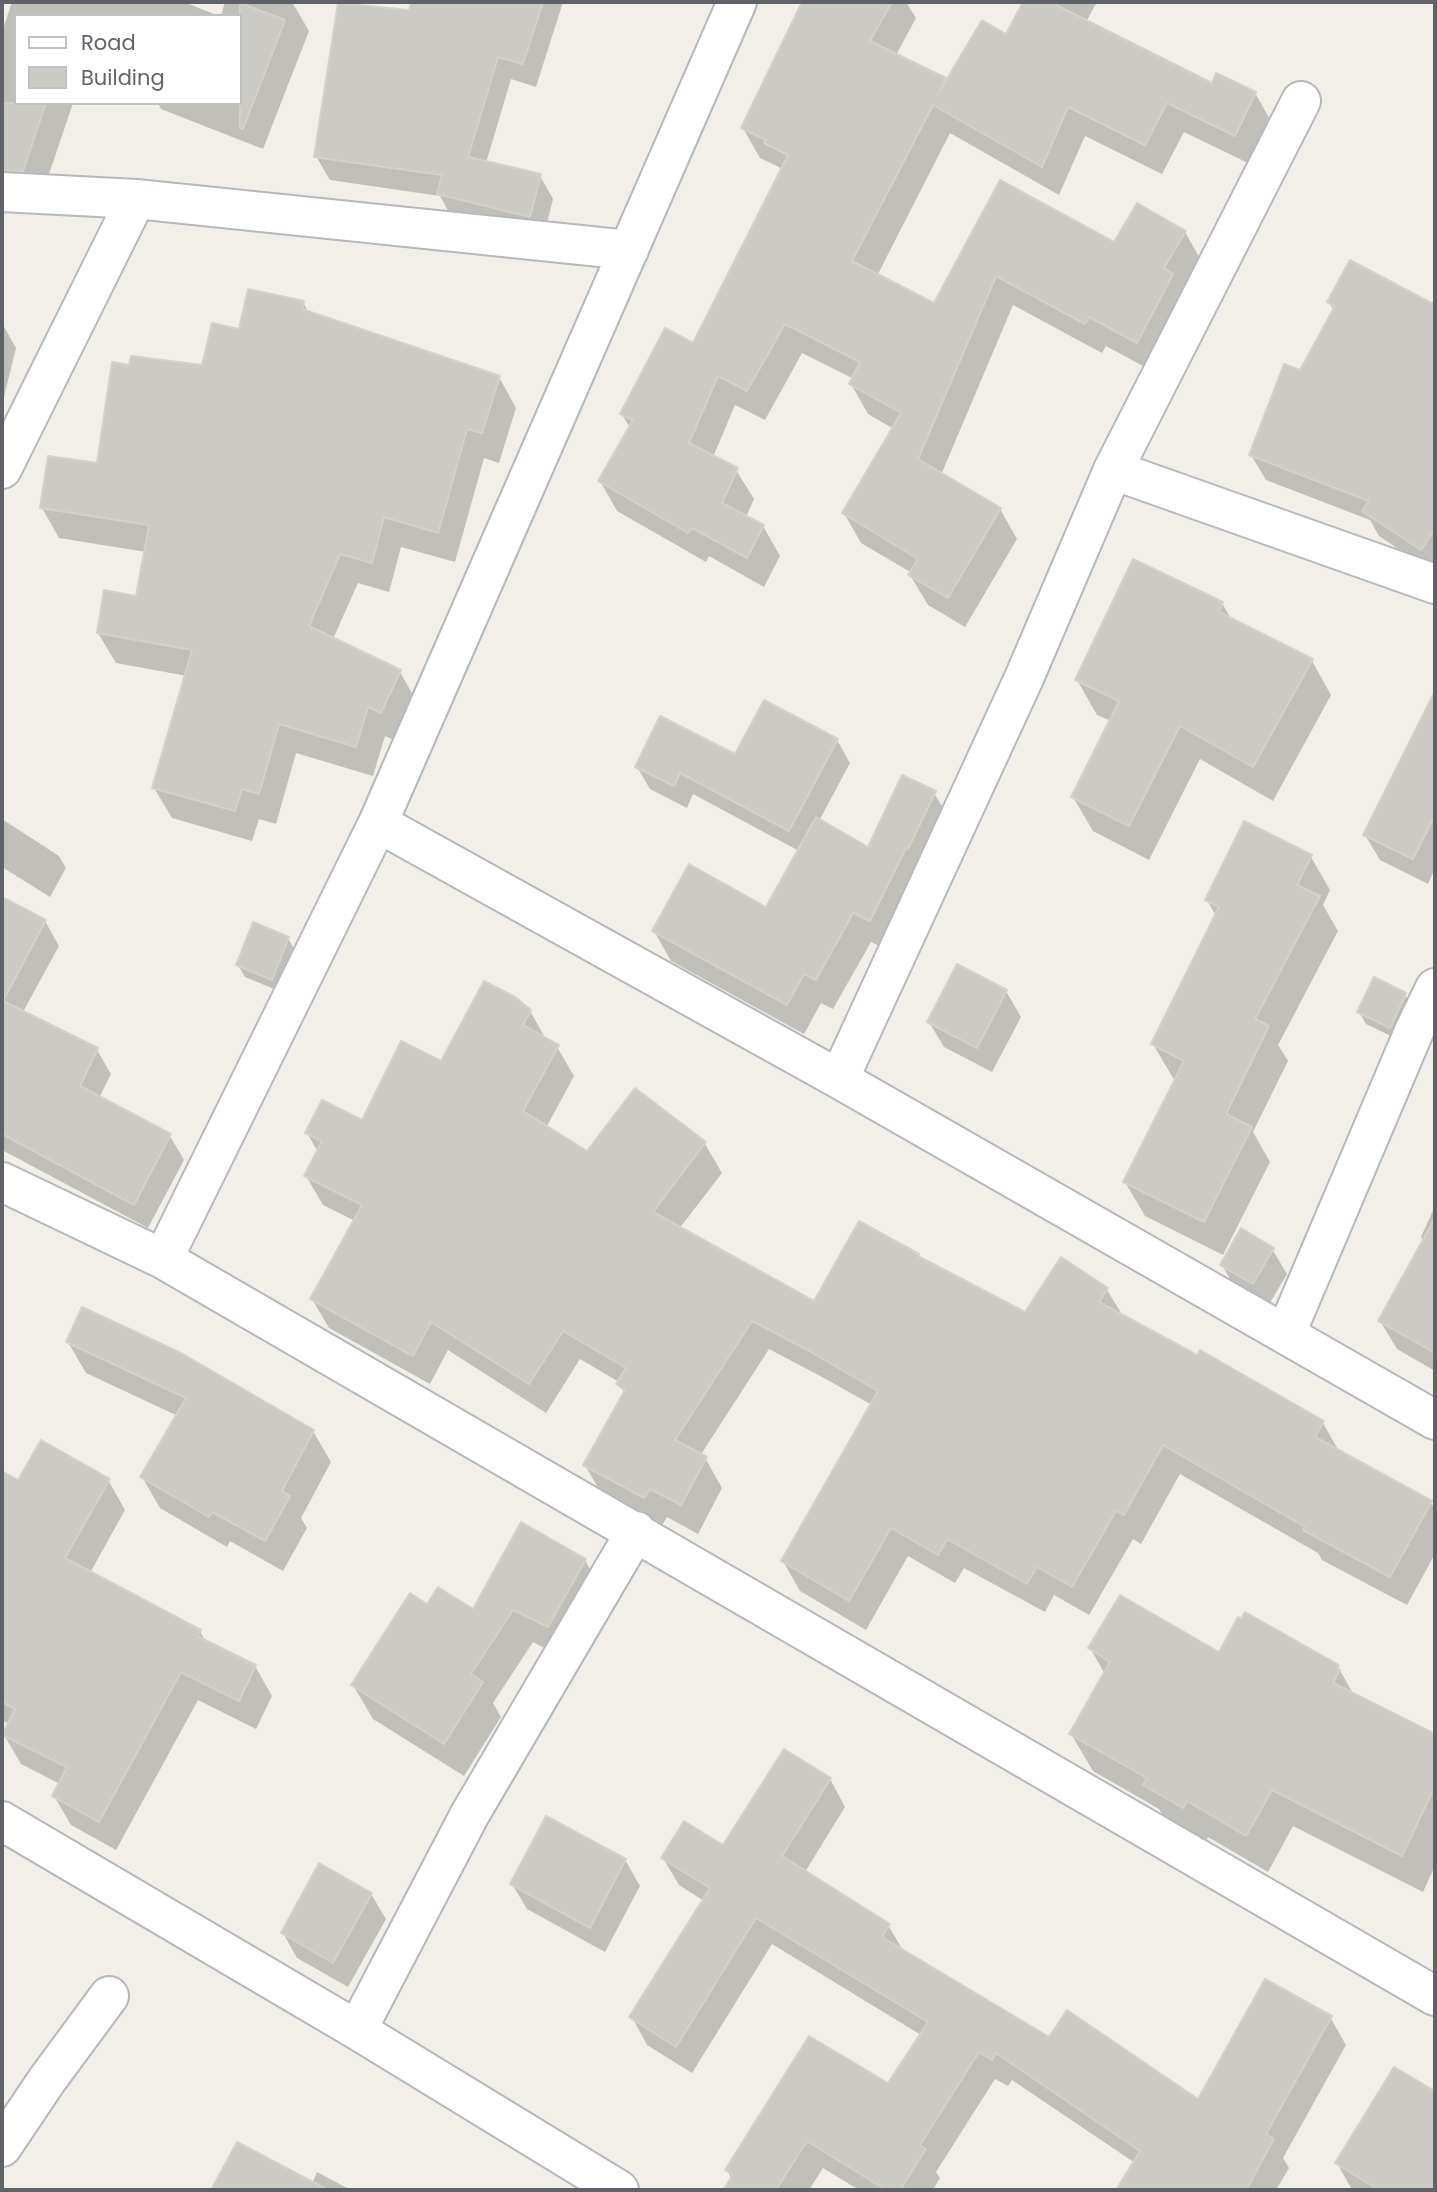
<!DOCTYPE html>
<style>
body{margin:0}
#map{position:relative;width:1437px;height:2192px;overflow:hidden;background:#f1efe8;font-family:Poppins,sans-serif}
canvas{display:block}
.frame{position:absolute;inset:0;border:4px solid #5f6368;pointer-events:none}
.legend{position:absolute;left:14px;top:14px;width:228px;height:91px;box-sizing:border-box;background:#fff;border:2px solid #bfc1c3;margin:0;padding:9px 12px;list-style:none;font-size:21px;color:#5f6368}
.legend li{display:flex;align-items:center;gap:14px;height:35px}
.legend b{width:35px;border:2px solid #bfc1c3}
</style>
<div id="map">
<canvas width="1437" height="2192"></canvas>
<div class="frame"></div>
<ul class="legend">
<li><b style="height:9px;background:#fff"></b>Road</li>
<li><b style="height:19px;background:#cccac5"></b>Building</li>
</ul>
</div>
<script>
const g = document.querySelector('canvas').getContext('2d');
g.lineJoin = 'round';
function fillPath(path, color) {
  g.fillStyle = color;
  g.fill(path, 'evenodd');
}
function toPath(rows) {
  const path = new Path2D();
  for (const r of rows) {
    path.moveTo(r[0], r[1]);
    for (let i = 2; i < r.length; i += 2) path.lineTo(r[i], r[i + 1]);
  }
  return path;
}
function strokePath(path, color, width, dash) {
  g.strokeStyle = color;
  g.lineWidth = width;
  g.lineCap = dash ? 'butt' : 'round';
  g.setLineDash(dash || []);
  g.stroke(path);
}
const shadow = toPath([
 [12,2,184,2,219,16,16,16,16,103,73,103,45,186,2,171,2,32],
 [225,2,292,2,309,31,263,149,161,109,158,103,240,103,240,16,221,16],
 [437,2,563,2,536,87,511,79,486,163,540,176,553,199,543,240,452,218,440,196,330,180,316,156,436,14],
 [804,2,843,19,852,2,906,2,916,18,896,55,945,80,947,83,1007,37,1025,2,1097,2,1086,22,1212,85,1255,93,1272,123,1252,165,1184,132,1162,174,1085,136,1059,195,950,133,877,276,934,305,1001,183,1115,244,1185,232,1202,262,1154,372,1106,346,1102,353,1013,305,941,475,1000,509,1017,539,965,627,928,605,910,575,912,573,861,543,844,513,894,429,868,414,851,384,854,379,802,353,765,420,735,405,713,457,736,470,754,499,746,517,763,526,780,556,764,587,709,556,706,562,617,511,600,481,630,428,622,414,694,345,782,171,779,167,760,158,743,128],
 [1435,297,1435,574,1379,536,1370,520,1266,480,1251,455,1334,311,1329,302,1431,305],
 [303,302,309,314,499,377,516,408,499,463,484,458,455,562,401,547,389,592,358,583,333,639,400,672,417,702,399,742,385,736,373,776,296,753,276,824,259,819,252,841,172,818,154,788,187,676,116,663,98,633,137,598,146,552,59,538,42,508,99,465,131,367,204,367,240,331],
 [2,323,16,348,4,397,2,397],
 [1222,603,1232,621,1312,661,1331,695,1273,801,1200,759,1149,860,1093,831,1073,797,1111,721,1097,715,1077,680],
 [1435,720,1435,868,1428,884,1380,860,1365,835,1423,745],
 [837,740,850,763,819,821,868,849,934,793,952,823,887,950,871,942,833,1009,821,1003,804,1034,671,961,654,931,767,909,799,851,693,794,687,808,650,789,637,767,736,756],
 [2,819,59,856,66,868,50,897,2,867],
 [1311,857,1330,890,1323,905,1338,931,1278,1045,1288,1061,1253,1132,1270,1162,1223,1255,1145,1216,1125,1182,1177,1080,1173,1078,1153,1044,1216,916,1207,900],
 [5,900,45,921,59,946,23,1012,97,1050,111,1074,99,1098,170,1136,184,1160,148,1228,2,1150,2,906],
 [288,938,295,951,279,991,245,977,238,965],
 [1375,980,1405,995,1412,1007,1397,1039,1366,1024,1359,1012],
 [1006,991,1021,1017,992,1072,944,1047,929,1022],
 [530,1011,547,1041,557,1047,574,1076,546,1128,587,1154,636,1091,705,1144,722,1173,679,1229,815,1304,918,1255,919,1258,1025,1314,1061,1259,1107,1290,1123,1316,1323,1423,1340,1453,1431,1502,1435,1510,1435,1554,1407,1605,1322,1560,1318,1553,1180,1474,1141,1544,1133,1539,1089,1615,1054,1595,1045,1612,964,1568,955,1583,908,1556,866,1630,800,1591,783,1561,872,1405,822,1377,769,1349,700,1456,705,1458,722,1488,698,1534,667,1517,661,1527,602,1495,585,1465,625,1395,619,1382,580,1359,546,1413,448,1350,430,1384,329,1328,312,1299,355,1221,323,1205,306,1176,318,1152,307,1133,363,1123,441,1063],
 [1435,1206,1435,1371,1397,1349,1380,1321,1424,1242,1421,1237],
 [1272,1249,1287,1274,1267,1308,1237,1291,1222,1265],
 [68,1342,313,1431,331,1462,301,1518,307,1528,283,1571,230,1541,227,1547,160,1508,142,1477,178,1416,86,1373],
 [108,1480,125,1510,90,1573,200,1631,206,1643,255,1666,272,1696,256,1729,198,1700,116,1850,71,1825,54,1796,60,1784,21,1764,4,1735,9,1724,2,1720,2,1639,22,1603,2,1592,2,1485,19,1482],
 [585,1560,604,1594,568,1660,533,1642,493,1703,501,1717,464,1776,373,1719,353,1685,473,1612],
 [1090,1648,1220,1654,1338,1667,1354,1695,1435,1735,1435,1866,1423,1892,1293,1826,1268,1872,1208,1837,1205,1844,1167,1822,1159,1809,1093,1771,1071,1734,1105,1674],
 [830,1779,845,1807,805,1872,888,1925,904,1952,1049,2039,1199,2101,1330,2017,1346,2045,1283,2158,1289,2168,1276,2190,1118,2190,1135,2163,1012,2080,1008,2086,995,2079,936,2172,940,2178,933,2190,859,2190,823,2168,809,2190,730,2190,727,2187,732,2180,727,2170,889,2085,921,2035,772,1944,692,2073,647,2045,632,2017,704,1901,679,1885,663,1858,723,1847],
 [625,1860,640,1886,605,1952,527,1909,512,1884],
 [371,1894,386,1919,348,1987,297,1958,283,1933],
 [1394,2069,1435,2093,1435,2190,1352,2190,1337,2163],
 [238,2144,312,2184,317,2172,351,2190,213,2190]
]);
const building = toPath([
 [411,2,543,2,523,64,498,57,468,157,541,174,530,217,437,194,442,175,314,157,338,3,409,10,411,2],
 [802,2,892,2,870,41,946,78,938,94,982,20,1006,34,1023,2,1050,2,1212,83,1216,73,1256,92,1235,136,1167,103,1145,145,1068,107,1042,167,933,105,852,261,934,303,1000,180,1114,242,1137,203,1186,231,1164,268,1173,274,1137,343,1089,317,1085,324,996,276,918,459,1001,508,948,598,908,575,918,559,842,513,901,413,849,384,860,362,785,324,747,391,718,376,689,443,738,468,722,503,764,525,747,558,692,528,688,533,598,481,633,420,620,414,665,328,693,343,788,155,764,143,766,140,741,128,802,2],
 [240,3,285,20,243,129,240,128,240,3],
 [2,103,46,103,23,171,2,170,2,103],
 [1350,260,1435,305,1435,529,1421,550,1362,511,1369,501,1249,455,1284,364,1300,370,1335,306,1327,302,1350,260],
 [248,289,304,301,302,309,500,376,482,433,467,429,438,533,384,517,372,563,340,554,309,626,401,670,381,713,368,707,356,747,279,724,259,794,242,789,235,811,152,788,192,650,97,633,104,590,136,596,149,525,40,508,48,456,97,463,112,362,129,365,131,356,202,365,212,323,239,329,248,289],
 [1133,559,1223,602,1219,612,1313,659,1253,767,1180,726,1129,826,1071,797,1119,701,1075,680,1133,559],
 [1435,691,1435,815,1413,859,1363,835,1435,691],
 [764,700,838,739,789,831,680,773,674,786,635,767,660,716,735,754,764,700],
 [902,775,936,791,908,849,906,848,870,921,853,913,816,980,804,974,787,1005,652,931,689,864,766,907,816,817,868,847,902,775],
 [1244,821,1312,855,1297,885,1320,896,1255,1019,1269,1026,1226,1114,1252,1127,1204,1222,1123,1182,1184,1061,1151,1044,1219,907,1205,900,1244,821],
 [2,897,46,920,3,1001,98,1048,80,1086,171,1134,134,1205,2,1134,2,897],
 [253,922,289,937,272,980,236,965,253,922],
 [957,964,1007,990,977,1048,927,1022,957,964],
 [1374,977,1406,993,1390,1028,1357,1012,1374,977],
 [484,981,515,997,531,1010,523,1025,559,1045,523,1111,587,1151,635,1088,706,1142,653,1212,814,1301,859,1221,919,1254,918,1256,1025,1312,1061,1257,1108,1288,1099,1302,1197,1355,1200,1350,1324,1421,1315,1437,1432,1501,1390,1577,1303,1530,1305,1527,1163,1445,1124,1515,1116,1511,1072,1587,1037,1567,1027,1584,947,1539,938,1555,891,1528,849,1601,781,1561,878,1391,804,1348,752,1321,675,1440,707,1457,681,1505,650,1489,644,1498,583,1465,625,1390,616,1384,626,1368,563,1331,529,1384,431,1322,413,1356,310,1299,362,1205,304,1176,322,1141,305,1133,322,1100,362,1120,401,1041,441,1061,484,981],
 [1435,1218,1435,1353,1378,1321,1435,1218],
 [1241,1228,1274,1248,1253,1284,1220,1265,1241,1228],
 [82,1307,181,1353,314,1430,282,1491,290,1496,265,1541,212,1512,209,1517,140,1477,186,1398,66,1342,82,1307],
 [41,1440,110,1479,65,1558,201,1630,197,1636,256,1665,239,1701,181,1672,99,1822,52,1796,67,1767,2,1735,15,1709,2,1702,2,1471,18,1480,41,1440],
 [521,1522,586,1559,548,1627,513,1610,471,1674,483,1682,444,1744,351,1685,410,1593,427,1604,438,1587,473,1609,521,1522],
 [1120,1595,1219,1652,1238,1617,1241,1619,1245,1612,1339,1665,1337,1669,1340,1670,1333,1683,1435,1734,1435,1786,1402,1856,1272,1790,1246,1836,1187,1801,1183,1808,1143,1785,1147,1778,1069,1734,1110,1662,1088,1648,1120,1595],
 [784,1749,831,1778,782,1856,890,1924,882,1937,1049,2037,1067,2010,1198,2099,1265,1979,1332,2016,1266,2134,1274,2139,1246,2190,1116,2190,1140,2151,996,2053,992,2060,979,2052,920,2145,926,2149,900,2190,886,2190,807,2141,776,2190,723,2190,733,2175,725,2170,809,2036,888,2083,928,2022,756,1918,676,2047,629,2017,710,1888,661,1858,684,1821,723,1845,784,1749],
 [546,1816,626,1859,590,1928,510,1884,546,1816],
 [319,1863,372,1893,333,1963,281,1933,319,1863],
 [1394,2067,1435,2091,1435,2190,1379,2190,1335,2163,1394,2067],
 [237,2142,328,2190,211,2190,237,2142]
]);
const street = toPath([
 [2,192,136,199,629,250],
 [2,469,136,199],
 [1113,470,1301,101],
 [378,823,839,1079,1435,1420],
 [839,1079,1024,678,1113,470,1435,584],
 [2,1182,163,1259,1435,1996],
 [163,1259,378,823,737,2],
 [1286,1333,1415,1029,1435,988],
 [2,1821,357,2030,619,2190],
 [357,2030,470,1814,636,1531],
 [2,2147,47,2080,109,1996]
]);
fillPath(shadow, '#0003');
fillPath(building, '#cccac5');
strokePath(building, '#d6d1c6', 2);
strokePath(street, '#b5b8bc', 42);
strokePath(street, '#fff', 38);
</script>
